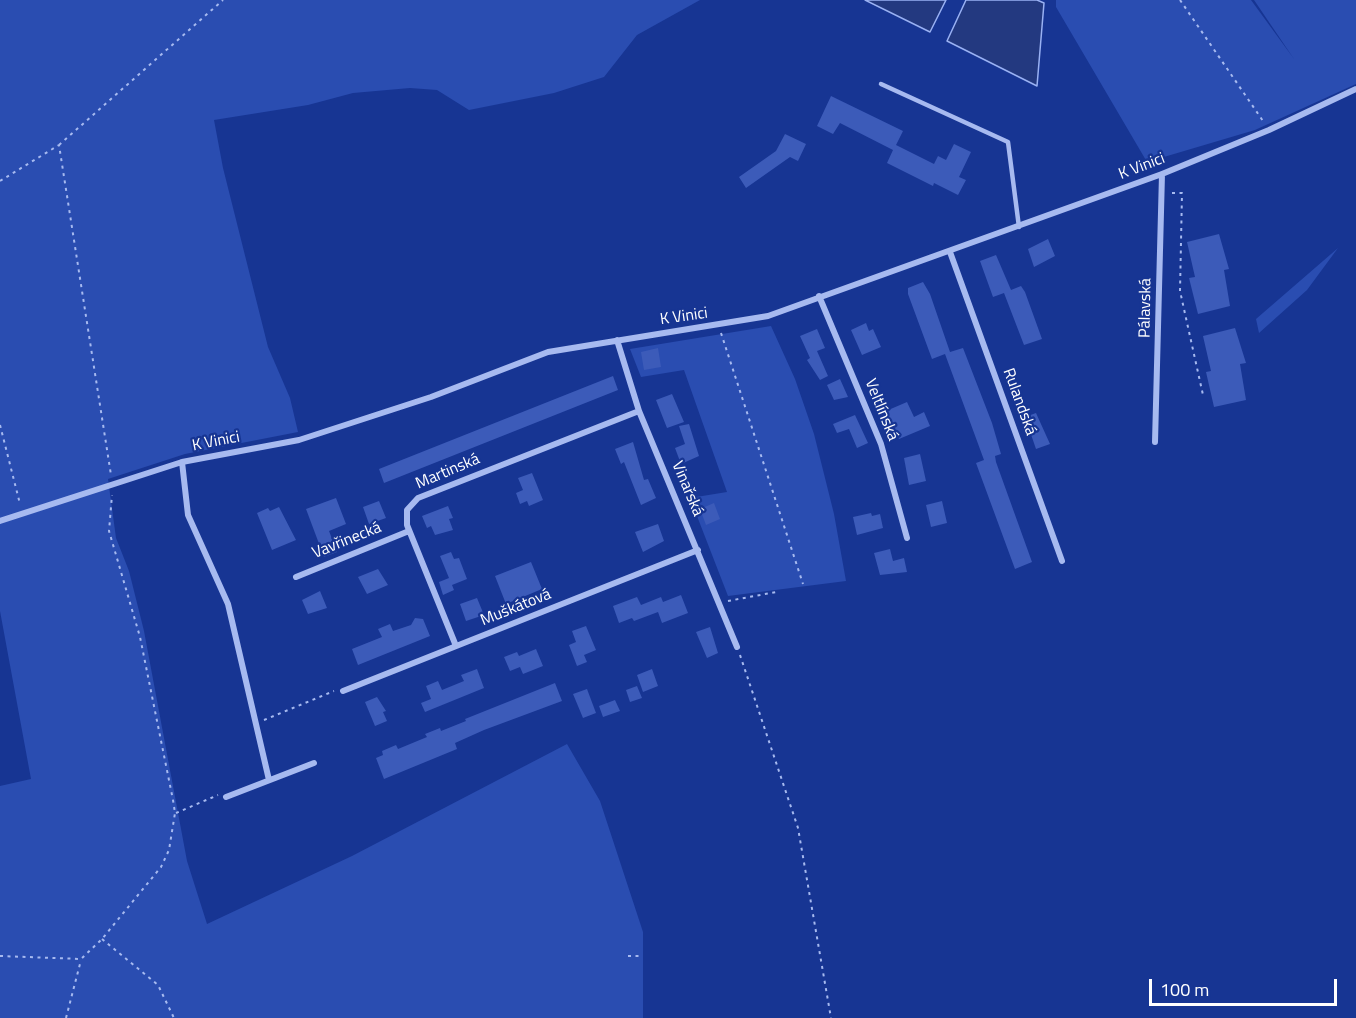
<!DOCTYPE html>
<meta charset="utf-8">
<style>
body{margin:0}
#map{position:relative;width:1356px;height:1018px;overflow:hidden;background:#173593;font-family:"Titillium Web",sans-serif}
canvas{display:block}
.scale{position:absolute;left:1149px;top:979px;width:188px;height:27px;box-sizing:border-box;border:3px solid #fff;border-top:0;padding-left:8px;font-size:18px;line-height:21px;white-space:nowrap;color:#fff;-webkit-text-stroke:4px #173593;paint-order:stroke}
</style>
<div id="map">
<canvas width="1356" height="1018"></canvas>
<div class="scale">100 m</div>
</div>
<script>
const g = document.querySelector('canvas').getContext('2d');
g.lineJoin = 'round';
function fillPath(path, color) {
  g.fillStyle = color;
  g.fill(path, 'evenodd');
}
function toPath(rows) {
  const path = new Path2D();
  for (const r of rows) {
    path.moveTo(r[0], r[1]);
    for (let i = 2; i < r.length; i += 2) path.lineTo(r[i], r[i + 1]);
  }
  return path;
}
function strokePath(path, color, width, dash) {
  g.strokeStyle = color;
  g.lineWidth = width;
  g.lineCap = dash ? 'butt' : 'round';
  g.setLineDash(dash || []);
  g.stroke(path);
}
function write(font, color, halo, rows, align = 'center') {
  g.font = font + ' "Titillium Web",sans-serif';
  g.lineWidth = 4.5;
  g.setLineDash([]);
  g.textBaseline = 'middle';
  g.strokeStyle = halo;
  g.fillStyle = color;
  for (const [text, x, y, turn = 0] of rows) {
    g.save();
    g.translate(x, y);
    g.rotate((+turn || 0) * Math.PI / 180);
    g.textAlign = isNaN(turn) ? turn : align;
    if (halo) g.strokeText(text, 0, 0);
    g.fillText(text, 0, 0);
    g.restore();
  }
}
const green = toPath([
 [0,0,700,0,637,35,604,77,554,93,469,110,437,90,410,88,353,93,308,105,214,120,223,168,268,347,290,398,298,432,185,454,108,479,116,538,129,571,144,631,187,861,207,924,352,856,567,744,600,801,643,932,643,1018,0,1018,0,786,31,779,0,611],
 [1056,0,1251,0,1294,59,1254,0,1356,0,1356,84,1255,130,1147,162,1056,7],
 [1338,248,1307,290,1259,333,1256,319],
 [771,326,795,379,814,434,834,514,846,581,728,596,690,498,727,492,684,370,641,377,630,349]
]);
const water = toPath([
 [865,0,946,0,930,32,865,0],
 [966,0,1037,0,1044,3,1037,86,947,41,966,0]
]);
const building = toPath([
 [831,96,903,131,896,145,934,164,938,156,946,160,954,144,971,152,959,177,966,180,958,195,934,183,933,186,887,163,893,150,840,123,833,134,817,126],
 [785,134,806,144,798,161,790,157,746,188,739,177,776,151],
 [1219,234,1229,269,1224,270,1230,306,1198,314,1189,278,1195,277,1187,242],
 [1048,239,1055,256,1034,267,1028,249],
 [996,255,1011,290,1021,286,1025,292,1042,339,1024,345,1004,293,993,297,980,261],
 [923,282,930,294,950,352,963,348,992,423,1001,454,995,456,996,462,1032,562,1015,569,976,463,984,460,945,354,932,359,908,294,908,288],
 [866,323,869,331,873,329,881,347,862,355,851,330],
 [1235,328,1246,363,1240,364,1246,400,1214,407,1206,372,1211,371,1203,336],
 [817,329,825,348,817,351,828,376,820,380,807,360,810,358,800,336],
 [658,348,661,367,644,370,641,352],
 [613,376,618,390,384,483,379,469],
 [840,379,848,397,834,400,827,385],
 [672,394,684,422,667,428,656,400],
 [907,402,914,417,924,412,930,426,899,439,886,411],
 [1036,413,1050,444,1036,449,1025,417],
 [855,415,868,443,857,448,849,429,837,433,833,424],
 [689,424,699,456,681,464,675,448,685,444,679,426],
 [633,442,644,480,648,479,656,498,641,505,624,462,621,464,615,449],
 [920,454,926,481,909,485,904,458],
 [532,473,543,500,529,506,527,501,520,504,516,493,523,490,518,478],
 [336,498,346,524,329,531,337,552,324,557,306,509],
 [379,501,386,518,369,524,363,507],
 [942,501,947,523,931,527,926,505],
 [714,503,720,519,706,525,700,509],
 [448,506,453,518,449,519,453,530,435,535,431,526,427,528,422,516],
 [279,507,296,540,272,550,257,513,268,508,270,511],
 [871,513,872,516,880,514,883,528,857,535,853,517],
 [658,524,664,541,643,552,635,532],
 [890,549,893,561,904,558,907,572,880,575,874,553],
 [451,552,454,559,459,558,467,579,452,585,454,590,443,595,439,582,449,578,440,556],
 [531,562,542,589,506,604,495,576],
 [378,569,388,585,367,594,358,577],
 [320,591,327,608,308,614,302,600],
 [681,595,688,613,662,623,658,612,634,621,632,618,619,623,613,606,637,597,641,605,661,597,663,602],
 [477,598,484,615,466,621,460,604],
 [415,618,423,619,430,636,358,665,352,649,382,637,378,629,390,624,393,631,411,625],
 [586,626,596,650,584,655,587,662,577,666,569,645,576,642,572,631],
 [710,627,718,653,707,658,696,632],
 [536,649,543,666,523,674,520,667,510,671,504,657,517,652,519,656],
 [477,669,484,688,425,712,421,703,431,699,426,686,438,681,442,690,464,681,461,675],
 [652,669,658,686,643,692,637,675],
 [555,683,562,701,484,730,455,743,457,749,384,779,376,758,383,755,382,751,396,745,398,749,427,737,425,734,440,728,441,731,466,721,465,719],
 [637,686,642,698,630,702,626,690],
 [587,689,596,713,583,718,573,694],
 [377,697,386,711,383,712,387,721,375,726,365,702],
 [615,700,620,711,603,717,599,706]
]);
const path = toPath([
 [1180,0,1263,121],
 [59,145,223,0],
 [0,181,59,145,111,475],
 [1172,193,1182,193,1180,291,1203,395],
 [721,333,803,584],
 [0,425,20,504],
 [728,601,776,592],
 [740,655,798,828,831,1018],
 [264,720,334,691],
 [176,813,218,795],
 [102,939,158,985,174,1018],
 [0,956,81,959,102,939,161,867,169,850,175,813,173,800,140,637,109,531,112,495],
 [628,956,643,956],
 [66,1018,81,960]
]);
const lane = toPath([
 [881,84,1008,142,1019,227]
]);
const street = toPath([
 [950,252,1062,561],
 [819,296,881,444,907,538],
 [617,340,639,411,737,647],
 [1155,442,1162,174],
 [182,462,188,515,228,604,269,780],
 [0,521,182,462,299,440,431,397,548,352,768,316,1162,174,1269,130,1356,89],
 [296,577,409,531],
 [456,646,407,525,407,510,418,498,639,411],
 [343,691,698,550],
 [226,797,314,763]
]);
const streetNames = [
 ["K Vinici",1142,167,-21],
 ["Pálavská",1146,308,-89],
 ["K Vinici",684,317,-8],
 ["Rulandská",1019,402,70],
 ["Veltlínská",881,410,68],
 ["K Vinici",216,442,-11],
 ["Martinská",448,472,-23],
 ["Vinařská",687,489,67],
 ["Vavřinecká",347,541,-22],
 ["Muškátová",516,608,-22]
];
fillPath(green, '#2a4db1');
fillPath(water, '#233980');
strokePath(water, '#99b1f3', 1.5);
fillPath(building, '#3c5bb9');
strokePath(path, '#a7baf0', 2, [3, 4.5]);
strokePath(lane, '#a7baf0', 4.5);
strokePath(street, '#a7baf0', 6);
write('16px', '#fff', '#173593', streetNames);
</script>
